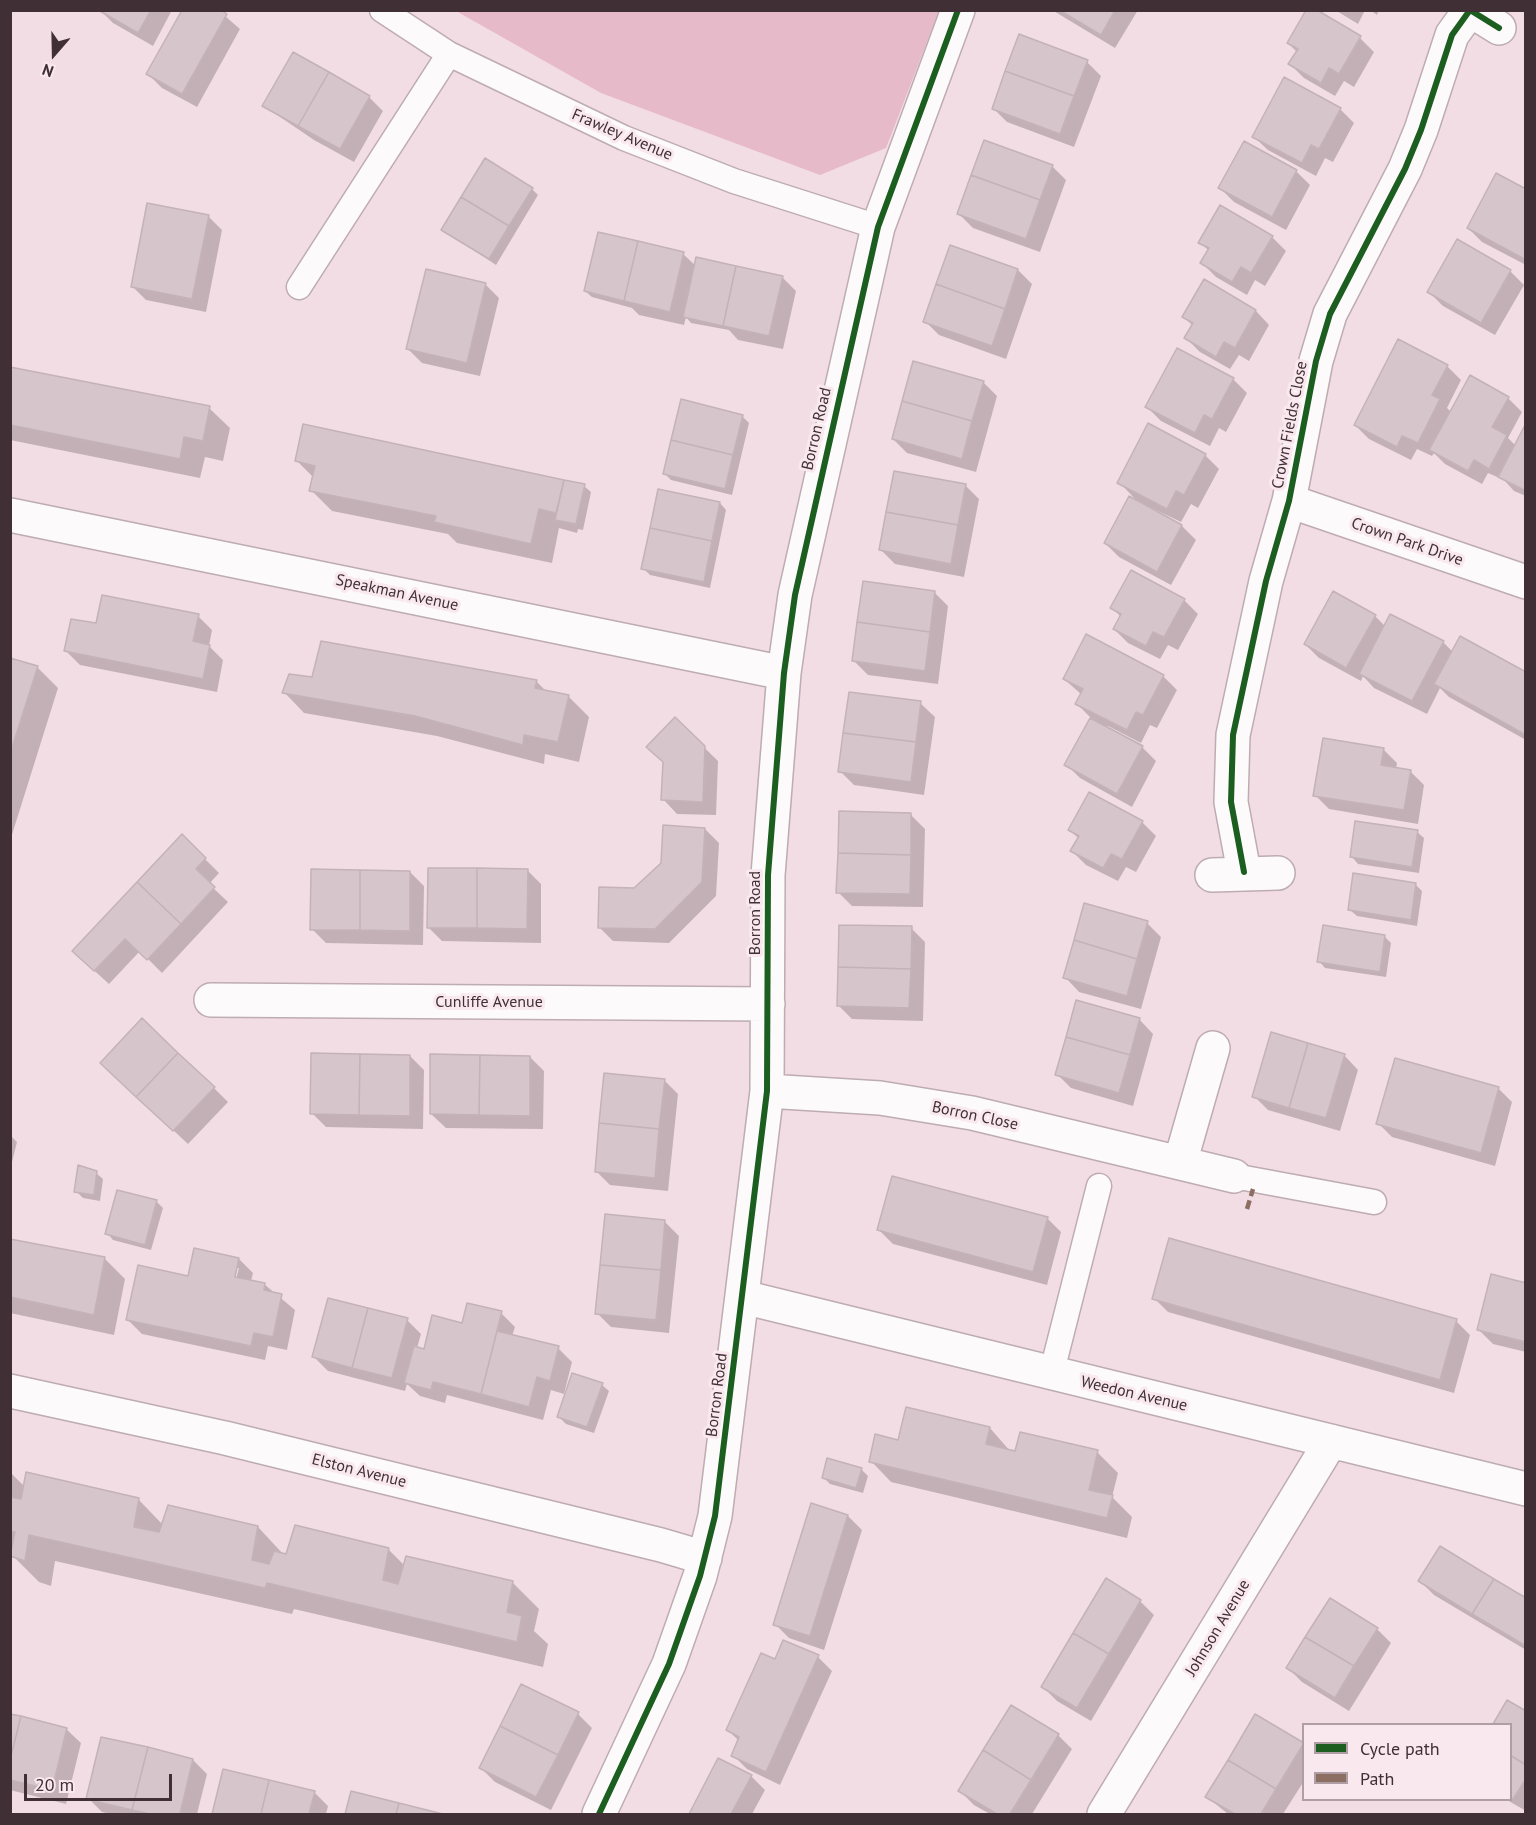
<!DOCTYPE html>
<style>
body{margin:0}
#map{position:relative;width:1536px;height:1825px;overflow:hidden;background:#f3dde4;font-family:"PT Sans",sans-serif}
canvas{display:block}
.frame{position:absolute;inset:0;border:12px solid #403035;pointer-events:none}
.legend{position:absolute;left:1302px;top:1723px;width:210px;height:78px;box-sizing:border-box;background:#f9e8ed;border:2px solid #af9ea3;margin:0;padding:8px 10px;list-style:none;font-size:18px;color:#403035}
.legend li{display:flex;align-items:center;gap:12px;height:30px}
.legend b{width:30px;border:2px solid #af9ea3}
.north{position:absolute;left:24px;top:24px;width:60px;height:60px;-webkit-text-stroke:4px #f9e8ed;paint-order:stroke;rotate:200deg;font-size:16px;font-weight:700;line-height:24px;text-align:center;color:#403035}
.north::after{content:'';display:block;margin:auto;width:21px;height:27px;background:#403035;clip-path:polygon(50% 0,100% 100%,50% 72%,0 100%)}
.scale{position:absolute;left:24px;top:1774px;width:148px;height:27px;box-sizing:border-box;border:3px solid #403035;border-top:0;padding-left:8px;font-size:18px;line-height:21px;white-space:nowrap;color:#403035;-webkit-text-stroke:4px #f9e8ed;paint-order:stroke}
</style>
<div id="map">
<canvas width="1536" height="1825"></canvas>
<div class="frame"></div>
<ul class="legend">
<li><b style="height:8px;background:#1b5e20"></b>Cycle path</li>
<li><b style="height:8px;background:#8d6e63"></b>Path</li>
</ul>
<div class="north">N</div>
<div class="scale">20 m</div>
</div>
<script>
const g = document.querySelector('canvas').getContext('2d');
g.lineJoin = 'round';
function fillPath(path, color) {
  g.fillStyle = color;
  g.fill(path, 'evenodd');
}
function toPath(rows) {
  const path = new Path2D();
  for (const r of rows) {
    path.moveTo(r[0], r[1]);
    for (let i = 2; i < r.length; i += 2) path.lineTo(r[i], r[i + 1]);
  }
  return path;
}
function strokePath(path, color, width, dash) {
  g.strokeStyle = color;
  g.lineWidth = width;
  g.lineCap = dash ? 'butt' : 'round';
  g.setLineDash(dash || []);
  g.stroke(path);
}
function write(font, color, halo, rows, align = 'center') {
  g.font = font + ' "PT Sans",sans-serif';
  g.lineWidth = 6;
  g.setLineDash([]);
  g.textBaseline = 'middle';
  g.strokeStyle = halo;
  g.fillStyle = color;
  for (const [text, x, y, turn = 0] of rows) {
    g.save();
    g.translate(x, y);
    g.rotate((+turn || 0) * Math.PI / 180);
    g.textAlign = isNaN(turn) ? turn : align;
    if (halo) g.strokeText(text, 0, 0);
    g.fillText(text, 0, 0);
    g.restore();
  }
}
const green = toPath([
 [456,11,939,11,886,148,820,175,601,93]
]);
const shadow = toPath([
 [100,10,172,10,153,46,113,23],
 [218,10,240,29,197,107,162,88,148,74],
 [1052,10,1138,10,1115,48],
 [1314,10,1360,38,1374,52,1354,87,1344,81,1335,96,1304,78,1290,64,1297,52,1288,43],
 [1335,10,1365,10,1358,24],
 [1370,10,1379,10,1377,15],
 [1087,62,1101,76,1074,147,1007,122,993,108],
 [369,97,383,111,354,162,314,140,264,106],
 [1340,109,1354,123,1333,162,1325,158,1316,176,1268,150,1254,137],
 [1052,166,1066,180,1040,252,973,228,959,214],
 [1296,171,1310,185,1286,230,1234,202,1220,188],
 [532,189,538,195,496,265,443,230],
 [1526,191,1526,265,1482,242,1468,228],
 [208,216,222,230,206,312,146,300,132,286],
 [1272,237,1286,251,1265,286,1255,280,1247,295,1216,277,1202,263,1209,251,1200,242],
 [683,254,696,266,782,277,796,291,783,349,738,340,729,330,691,323,686,317,684,325,639,315,632,308,592,297,585,291],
 [1018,270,1032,284,1006,359,939,335,925,321],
 [1510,271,1524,285,1495,335,1443,306,1429,292],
 [1204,282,1256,311,1269,325,1249,361,1239,355,1230,369,1200,352,1186,338,1193,326,1184,317],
 [485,284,499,298,480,376,422,363,408,349],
 [1447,366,1461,380,1447,408,1451,412,1508,398,1522,412,1508,438,1516,446,1526,427,1526,496,1514,491,1504,480,1488,473,1482,484,1445,464,1434,453,1432,456,1417,449,1411,460,1369,439,1355,425],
 [10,368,209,408,230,428,223,461,205,457,200,478,10,440],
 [1233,379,1247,393,1226,432,1219,428,1210,446,1161,421,1147,407],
 [983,382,997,396,976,472,907,453,893,439],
 [742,416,749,423,732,495,671,480,665,474],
 [1205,455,1219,469,1198,508,1191,504,1181,522,1137,501,1119,482],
 [297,461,564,482,584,486,591,492,583,530,578,529,577,533,559,528,552,563,457,543,448,534,332,511,311,490,314,478],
 [965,485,979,499,964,577,895,564,881,550],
 [1130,498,1182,526,1196,540,1171,585,1119,557,1105,543],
 [720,503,726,510,710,588,650,575,643,568],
 [934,592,948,606,938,684,868,675,854,661],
 [1184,600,1198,614,1178,650,1168,645,1160,659,1128,643,1114,629,1121,617,1112,608],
 [198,616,212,630,209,646,223,660,217,692,80,665,66,651,97,625],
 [1375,616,1385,626,1443,642,1453,652,1526,674,1526,740,1449,697,1440,688,1427,714,1374,688,1363,676,1361,681,1319,658,1305,644],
 [10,659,37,667,58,688,10,841],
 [1163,676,1177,690,1157,728,1150,725,1141,743,1108,726,1106,728,1142,747,1156,761,1132,807,1080,778,1066,764,1091,718,1077,704,1082,695,1064,679],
 [313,678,536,681,547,692,568,696,589,717,579,762,545,754,544,764,437,736,304,713,284,692],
 [920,703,935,717,924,795,854,785,840,771],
 [675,719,718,761,716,815,677,814,663,799],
 [1383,749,1397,763,1396,769,1410,771,1424,785,1418,824,1329,809,1315,795],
 [911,815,925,829,923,907,852,906,838,892],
 [1142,822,1156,836,1136,872,1126,867,1118,881,1086,865,1072,851,1079,839,1070,830],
 [705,829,719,843,716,896,669,943,613,941,599,927,635,890],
 [1417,832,1424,838,1419,873,1358,864,1352,857],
 [182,836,219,873,209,884,228,902,162,973,140,951,109,984,88,965],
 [527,870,541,884,541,943,442,941,428,927],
 [410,872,424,886,423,945,326,943,312,929],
 [1415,884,1422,891,1417,926,1357,916,1350,910],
 [1147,923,1161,937,1141,1009,1079,992,1065,977],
 [911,928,925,942,923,1021,852,1019,838,1005],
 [1384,936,1391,943,1386,977,1325,968,1319,961],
 [1139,1019,1153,1034,1133,1106,1071,1088,1057,1074],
 [1344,1055,1358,1070,1340,1131,1268,1110,1254,1096],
 [410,1056,424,1070,423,1129,326,1127,312,1113],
 [530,1057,544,1071,543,1129,446,1128,431,1114],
 [116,1077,214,1088,228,1102,188,1144],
 [664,1080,678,1094,668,1191,610,1185,596,1171],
 [1498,1088,1512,1102,1495,1166,1392,1137,1378,1123],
 [10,1135,17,1142,10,1170],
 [96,1173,103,1179,100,1201,83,1198,76,1191],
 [156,1201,163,1208,151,1250,113,1240,107,1233],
 [1047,1218,1061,1232,1047,1285,893,1244,879,1230],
 [665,1222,679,1236,669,1333,611,1327,597,1313],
 [10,1241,104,1258,125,1279,114,1335,10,1313],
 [239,1259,253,1273,251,1281,264,1284,295,1310,287,1350,268,1346,265,1360,142,1334,128,1320,189,1278],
 [236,1268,239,1268,235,1284,232,1284],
 [1526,1284,1526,1352,1493,1344,1479,1330],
 [1154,1298,1456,1321,1470,1335,1454,1393,1168,1312],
 [501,1313,515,1327,512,1336,558,1348,572,1362,564,1394,551,1390,543,1420,447,1395,445,1403,420,1396,407,1384,405,1391,328,1371,314,1357,407,1320,421,1334,417,1348,425,1350,463,1325],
 [602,1385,609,1391,594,1433,566,1424,559,1417],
 [907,1409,990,1428,1010,1451,1097,1452,1118,1473,1112,1497,1132,1517,1127,1538,891,1482,871,1461,900,1442],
 [861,1469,868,1476,863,1493,830,1484,823,1477],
 [10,1472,25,1487,138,1499,163,1525,258,1527,284,1555,388,1549,405,1566,512,1582,539,1609,534,1631,548,1644,543,1667,294,1609,292,1614,55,1561,51,1586,39,1582,10,1553],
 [848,1516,862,1530,824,1650,789,1638,775,1624],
 [1106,1581,1140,1601,1154,1615,1091,1721,1057,1701,1043,1687],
 [1420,1581,1526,1599,1526,1650,1434,1595],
 [1377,1629,1391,1643,1349,1711,1302,1682,1288,1668],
 [818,1657,832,1671,780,1785,747,1769,733,1755,739,1741,728,1730,775,1660],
 [1508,1702,1526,1713,1526,1811,1507,1800,1510,1800,1510,1724,1494,1724],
 [578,1714,592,1728,551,1810,495,1782,481,1768],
 [10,1715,66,1729,81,1743,66,1804,10,1790],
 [1256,1716,1304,1745,1304,1781,1283,1814,1228,1814,1207,1797],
 [1058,1735,1072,1749,1032,1814,990,1814,974,1805,960,1791],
 [193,1760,207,1774,197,1814,111,1814,102,1812,88,1798],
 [719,1760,751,1776,765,1790,752,1814,690,1814],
 [224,1771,314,1792,328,1806,326,1814,213,1814],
 [352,1792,440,1814,346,1814]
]);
const building = toPath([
 [98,10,151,10,138,33,98,10],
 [182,10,221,10,227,14,182,94,146,74,182,10],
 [1059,10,1115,10,1101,35,1059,10],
 [1306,10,1317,10,1361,36,1339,74,1329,68,1321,83,1288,64,1298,49,1287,43,1306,10],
 [1019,34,1088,60,1074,96,1005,71,1019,34],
 [293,52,329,72,298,126,262,106,293,52],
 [1005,71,1074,96,1060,134,992,109,1005,71],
 [329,72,370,96,340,149,298,126,329,72],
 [1284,77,1341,108,1319,149,1311,145,1302,163,1252,137,1284,77],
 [984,140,1053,165,1040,200,971,175,984,140],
 [1244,141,1297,170,1272,217,1218,188,1244,141],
 [485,158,533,188,509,226,461,197,485,158],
 [1496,173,1526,189,1526,260,1467,228,1496,173],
 [971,175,1040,200,1026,239,957,214,971,175],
 [461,197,509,226,489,259,441,230,461,197],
 [147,203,209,215,192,299,131,287,147,203],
 [1220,205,1273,236,1251,273,1241,267,1232,282,1200,263,1209,248,1198,243,1220,205],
 [598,232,638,241,624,301,584,291,598,232],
 [1457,239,1511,270,1481,323,1427,292,1457,239],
 [638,241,684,252,670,312,624,301,638,241],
 [950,245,1018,269,1005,309,936,284,950,245],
 [696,257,736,266,723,326,683,317,696,257],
 [736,266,783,276,769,336,723,326,736,266],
 [426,269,486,283,467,363,406,349,426,269],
 [1204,279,1256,310,1235,348,1224,342,1216,357,1184,338,1193,323,1182,317,1204,279],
 [936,284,1005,309,992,346,923,322,936,284],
 [1398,339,1448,365,1432,395,1440,399,1418,443,1402,436,1397,447,1354,425,1398,339],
 [1177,348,1234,378,1212,419,1204,415,1195,433,1145,407,1177,348],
 [913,361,984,381,972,421,902,401,913,361],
 [10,367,210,406,203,441,184,437,180,459,10,425,10,367],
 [1470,375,1509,397,1492,427,1507,435,1489,469,1474,460,1468,471,1429,450,1470,375],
 [681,399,743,415,733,455,671,440,681,399],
 [902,401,972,421,962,459,892,439,902,401],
 [1148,423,1206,454,1184,495,1176,491,1167,509,1117,483,1148,423],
 [1526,423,1526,491,1498,477,1526,423],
 [303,424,564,480,556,513,539,509,531,544,434,522,436,516,309,491,315,466,295,461,303,424],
 [671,440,733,455,725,489,663,474,671,440],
 [894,471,966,484,958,525,886,512,894,471],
 [564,480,585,484,576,524,555,520,564,480],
 [658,489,720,502,712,541,650,528,658,489],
 [1129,496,1182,525,1157,572,1104,543,1129,496],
 [886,512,958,525,951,564,879,550,886,512],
 [650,528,712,541,704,582,641,569,650,528],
 [1131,570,1185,599,1164,637,1153,632,1146,646,1113,629,1121,614,1110,608,1131,570],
 [863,581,935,591,930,632,857,622,863,581],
 [1333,591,1376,615,1346,668,1304,644,1333,591],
 [102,595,199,614,193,641,210,645,203,679,64,651,71,619,96,623,102,595],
 [1390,614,1444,641,1412,701,1359,674,1390,614],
 [857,622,930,632,925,671,852,661,857,622],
 [1086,634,1164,675,1143,715,1136,712,1127,730,1075,704,1083,689,1063,679,1086,634],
 [1460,636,1526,672,1526,735,1434,684,1460,636],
 [321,641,537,680,535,688,569,695,558,742,524,735,523,745,415,716,282,693,289,674,312,677,321,641],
 [10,658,38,666,10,754,10,658],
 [849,692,921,701,916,742,843,733,849,692],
 [675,717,705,746,703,802,661,800,663,762,646,747,675,717],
 [1090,718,1143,746,1117,794,1064,765,1090,718],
 [843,733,916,742,911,782,838,772,843,733],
 [1323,738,1384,748,1381,765,1411,770,1404,810,1313,796,1323,738],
 [1089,792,1143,821,1122,859,1111,854,1103,868,1070,851,1079,836,1068,830,1089,792],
 [839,811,911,813,911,855,838,853,839,811],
 [1355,821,1418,830,1412,867,1350,857,1355,821],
 [663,825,705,828,702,882,655,929,598,928,599,887,634,888,661,863,663,825],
 [182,834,206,858,196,869,215,887,181,924,137,882,182,834],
 [838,853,911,855,910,894,836,893,838,853],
 [428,868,477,868,477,928,427,928,428,868],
 [477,868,528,869,527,929,477,928,477,868],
 [311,869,360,870,360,930,310,930,311,869],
 [360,870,410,871,410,931,360,930,360,870],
 [1353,873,1416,883,1411,920,1348,910,1353,873],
 [137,882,181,924,147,960,125,939,94,971,72,951,137,882],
 [1084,903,1148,921,1137,959,1074,940,1084,903],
 [839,925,912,926,911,969,838,967,839,925],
 [1323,925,1385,935,1380,972,1317,962,1323,925],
 [1074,940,1137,959,1127,996,1063,978,1074,940],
 [838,967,911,969,909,1008,837,1006,838,967],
 [1076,1000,1140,1018,1130,1055,1066,1037,1076,1000],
 [142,1018,178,1053,136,1097,100,1063,142,1018],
 [1271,1032,1308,1043,1289,1108,1252,1097,1271,1032],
 [1066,1037,1130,1055,1119,1093,1055,1075,1066,1037],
 [1308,1043,1345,1054,1326,1118,1289,1108,1308,1043],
 [178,1053,215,1087,173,1131,136,1097,178,1053],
 [311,1053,360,1054,359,1115,310,1114,311,1053],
 [360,1054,410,1055,410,1116,359,1115,360,1054],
 [430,1054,480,1055,479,1115,430,1114,430,1054],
 [480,1055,530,1056,530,1116,479,1115,480,1055],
 [1395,1058,1499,1087,1481,1153,1376,1124,1395,1058],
 [604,1073,665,1079,659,1129,599,1123,604,1073],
 [599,1123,659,1129,655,1178,595,1172,599,1123],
 [78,1165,97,1171,94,1195,74,1192,78,1165],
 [892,1176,1048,1217,1033,1272,877,1230,892,1176],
 [117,1190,157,1200,145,1245,105,1234,117,1190],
 [605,1214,665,1220,661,1270,600,1265,605,1214],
 [1169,1238,1457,1319,1440,1380,1152,1299,1169,1238],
 [10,1239,105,1257,94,1315,10,1297,10,1239],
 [194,1248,239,1258,235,1277,265,1283,264,1290,282,1294,273,1337,254,1333,251,1346,126,1320,138,1265,188,1276,194,1248],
 [600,1265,661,1270,656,1320,595,1314,600,1265],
 [1491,1274,1526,1283,1526,1342,1477,1330,1491,1274],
 [328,1298,368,1308,352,1368,312,1357,328,1298],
 [467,1303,502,1311,481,1394,433,1382,431,1390,404,1383,414,1346,424,1349,432,1315,462,1323,467,1303],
 [368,1308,408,1318,392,1378,352,1368,368,1308],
 [497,1331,559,1346,550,1381,537,1377,529,1407,481,1394,497,1331],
 [572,1373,603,1383,587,1427,557,1417,572,1373],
 [906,1407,990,1427,986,1444,1015,1451,1020,1432,1098,1450,1089,1490,1113,1495,1107,1518,869,1462,875,1434,898,1440,906,1407],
 [827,1458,862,1468,856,1488,822,1478,827,1458],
 [26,1472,139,1498,134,1527,159,1532,168,1505,258,1526,252,1560,269,1564,274,1551,286,1554,295,1525,389,1548,383,1580,398,1584,406,1556,513,1581,507,1612,522,1616,517,1642,267,1583,265,1588,29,1535,25,1561,10,1556,15,1532,10,1531,10,1497,21,1499,26,1472],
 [811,1503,848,1515,810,1636,773,1625,811,1503],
 [1440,1546,1494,1579,1472,1614,1418,1581,1440,1546],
 [1106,1578,1141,1600,1109,1654,1073,1633,1106,1578],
 [1494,1579,1526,1598,1526,1646,1472,1614,1494,1579],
 [1330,1598,1378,1628,1354,1666,1305,1637,1330,1598],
 [1073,1633,1109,1654,1077,1708,1041,1687,1073,1633],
 [1305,1637,1354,1666,1335,1698,1286,1668,1305,1637],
 [783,1640,819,1655,766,1772,731,1756,739,1737,726,1730,761,1653,775,1659,783,1640],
 [521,1684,579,1712,558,1755,500,1726,521,1684],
 [1507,1700,1526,1711,1526,1765,1510,1755,1510,1724,1493,1724,1507,1700],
 [1011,1705,1059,1734,1031,1780,983,1750,1011,1705],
 [10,1714,21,1716,10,1760,10,1714],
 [1255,1714,1304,1743,1276,1789,1228,1760,1255,1714],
 [21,1716,67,1728,52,1790,10,1780,10,1760,21,1716],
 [500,1726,558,1755,536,1797,479,1768,500,1726],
 [101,1737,148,1747,132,1810,86,1799,101,1737],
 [148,1747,193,1759,180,1814,150,1814,132,1810,148,1747],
 [983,1750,1031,1780,1010,1814,997,1814,958,1791,983,1750],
 [1510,1755,1526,1765,1526,1779,1513,1799,1510,1798,1510,1755],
 [718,1758,752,1775,731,1814,689,1814,718,1758],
 [1228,1760,1276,1789,1261,1814,1235,1814,1205,1797,1228,1760],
 [223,1769,269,1780,261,1814,212,1814,223,1769],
 [269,1780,315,1791,309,1814,261,1814,269,1780],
 [351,1791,399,1803,396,1814,345,1814,351,1791],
 [399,1803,443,1814,396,1814,399,1803]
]);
const lane = toPath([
 [382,10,449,54,624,138,734,181,878,227],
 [299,287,449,54],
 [1234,1176,1374,1202],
 [1051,1375,1099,1186]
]);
const street = toPath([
 [1289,501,1526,582],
 [10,515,784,673],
 [1244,872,1231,802,1233,735,1266,581,1289,501,1316,361,1330,314,1405,169,1421,130,1452,35,1470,10,1499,28],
 [1212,875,1278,873],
 [211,1000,768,1004],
 [767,1091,880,1098,972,1113,1180,1163,1213,1048],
 [1180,1163,1234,1176],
 [743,1297,1526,1489],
 [10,1391,225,1438,661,1545,705,1558],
 [599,1814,669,1664,700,1576,715,1516,767,1091,768,875,784,673,795,595,878,227,958,10],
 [1104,1814,1331,1441]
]);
const quiet = toPath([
 [1247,1209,1253,1189]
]);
const cycleway = toPath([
 [1244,872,1231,802,1233,735,1266,581,1289,501,1316,361,1330,314,1405,169,1421,130,1452,35,1470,10,1499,28],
 [599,1814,669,1664,700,1576,715,1516,767,1091,768,875,784,673,795,595,878,227,958,10]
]);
const streetNames = [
 ["Frawley Avenue",622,135,23],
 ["Crown Fields Close",1290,425,-79],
 ["Borron Road",817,429,-77],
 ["Crown Park Drive",1407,542,19],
 ["Speakman Avenue",397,593,12],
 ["Borron Road",755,913,-90],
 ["Cunliffe Avenue",489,1002],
 ["Borron Close",975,1116,12],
 ["Weedon Avenue",1134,1394,13],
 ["Borron Road",717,1395,-83],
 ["Elston Avenue",359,1471,14],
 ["Johnson Avenue",1218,1628,-59]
];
fillPath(green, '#e6bac8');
fillPath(shadow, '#0003');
fillPath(building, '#d6c5cb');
strokePath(building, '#c3b2b7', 1.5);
strokePath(lane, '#bdacb1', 27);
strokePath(street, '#bdacb1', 36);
strokePath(lane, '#fdfafb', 24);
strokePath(street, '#fdfafb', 33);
strokePath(quiet, '#8d6e63', 4.5, [9, 4.5]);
strokePath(cycleway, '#1b5e20', 6);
write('16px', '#403035', '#f9e8ed', streetNames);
</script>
